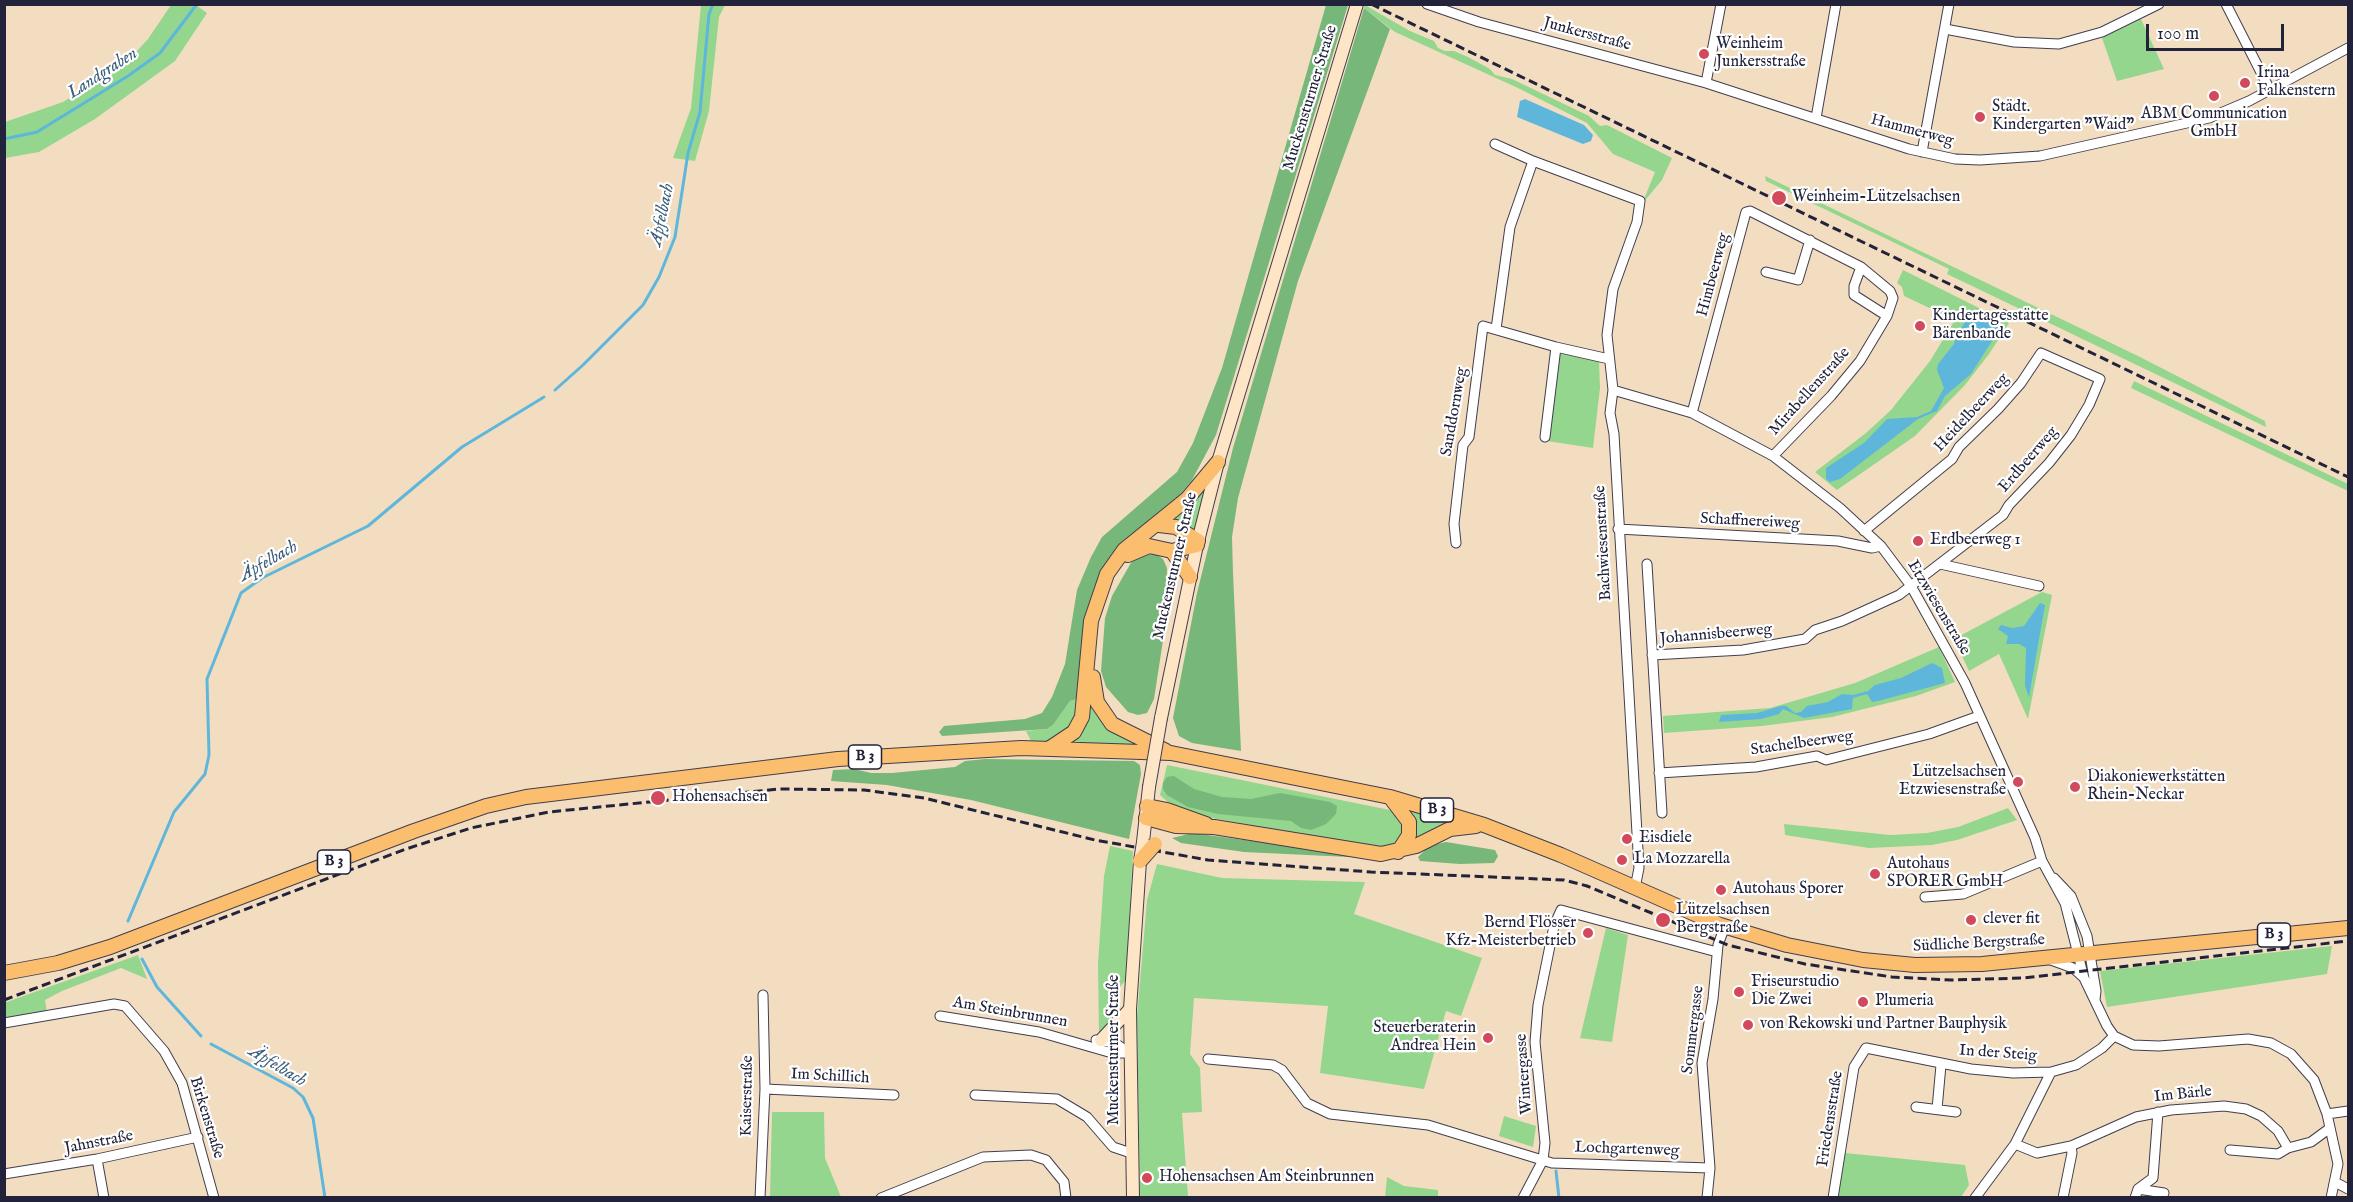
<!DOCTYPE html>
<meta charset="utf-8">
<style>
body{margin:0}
#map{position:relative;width:2353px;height:1202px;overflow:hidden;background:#f3ddc0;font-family:"IM FELL English",serif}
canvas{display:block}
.frame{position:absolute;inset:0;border:6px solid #22223b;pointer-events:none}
.scale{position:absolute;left:2146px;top:24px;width:138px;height:27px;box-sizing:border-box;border:3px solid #22223b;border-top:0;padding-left:8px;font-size:18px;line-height:21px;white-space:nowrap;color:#22223b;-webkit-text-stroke:4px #fff;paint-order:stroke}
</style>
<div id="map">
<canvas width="2353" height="1202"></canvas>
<div class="frame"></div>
<div class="scale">100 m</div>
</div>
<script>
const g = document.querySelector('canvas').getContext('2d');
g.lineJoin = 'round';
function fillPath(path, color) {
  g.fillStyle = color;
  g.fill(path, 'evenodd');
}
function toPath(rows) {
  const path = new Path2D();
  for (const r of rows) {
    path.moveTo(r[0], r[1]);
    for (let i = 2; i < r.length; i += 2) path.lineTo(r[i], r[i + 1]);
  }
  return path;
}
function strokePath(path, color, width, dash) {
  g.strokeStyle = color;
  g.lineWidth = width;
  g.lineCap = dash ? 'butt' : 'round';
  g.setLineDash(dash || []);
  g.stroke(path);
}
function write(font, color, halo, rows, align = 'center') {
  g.font = font + ' "IM FELL English",serif';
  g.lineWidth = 4.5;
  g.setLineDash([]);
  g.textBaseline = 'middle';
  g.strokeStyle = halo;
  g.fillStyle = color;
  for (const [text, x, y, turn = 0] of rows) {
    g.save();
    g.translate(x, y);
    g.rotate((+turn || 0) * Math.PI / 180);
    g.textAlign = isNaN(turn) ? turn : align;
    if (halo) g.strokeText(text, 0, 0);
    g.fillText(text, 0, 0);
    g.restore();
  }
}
const green = toPath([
 [171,5,196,5,207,13,175,61,95,119,39,152,5,158,5,122,63,102,126,63,148,39],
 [701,5,725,5,719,17,709,111,695,161,673,158,691,108],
 [1365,5,1410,31,1434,41,1438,48,1445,51,1454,51,1468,57,1490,69,1495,75,1512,79,1589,116,1600,126,1607,125,1672,158,1662,180,1642,204,1655,172,1613,154,1587,123,1518,88,1395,32,1364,8],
 [2141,19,2164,69,2117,81,2102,38],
 [1765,176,2140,357,2265,421,2266,427,1947,274,1949,269,1766,181],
 [1903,270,2009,323,1989,354,1965,385,1915,436,1837,490,1815,472,1866,433,1891,410,1930,361,1955,320,1904,296,1902,287,1897,283],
 [1564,352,1599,361,1600,388,1593,448,1547,441,1558,356],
 [2134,381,2348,484,2348,491,2131,388],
 [1208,481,1195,533,1168,522],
 [2042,592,2052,595,2028,719,1999,654,1969,671,1954,639],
 [1939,647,1955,682,1916,696,1832,717,1762,726,1664,733,1663,716,1770,708,1855,683],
 [1080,698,1071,728,1049,742,1031,741,1026,731,1047,729,1053,725,1070,701],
 [1088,705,1092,705,1097,716,1113,732,1144,745,1068,742],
 [1167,765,1390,810,1399,813,1406,827,1400,844,1380,849,1201,816,1172,806,1160,795],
 [2008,808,2017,820,1957,840,1932,845,1869,848,1785,835,1784,824,1890,835,1927,833,1958,827],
 [1410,810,1455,823,1414,844,1416,824],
 [1110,846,1133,851,1126,980,1120,987,1118,1016,1099,1036,1098,963,1104,876],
 [1157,864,1222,878,1365,882,1354,914,1482,958,1461,1016,1446,1011,1424,1089,1320,1073,1328,1006,1194,998,1190,1054,1200,1068,1202,1112,1182,1113,1188,1197,1140,1198,1137,1017,1147,900],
 [1606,928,1628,935,1612,1042,1580,1038],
 [2332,946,2327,974,2107,1007,2100,971],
 [138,955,147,979,121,968,62,991,45,1000,47,1013,5,1019,4,1003],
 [772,1112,824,1112,825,1158,841,1197,770,1197],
 [1504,1116,1536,1126,1533,1147,1499,1136],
 [1845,1153,1965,1165,1969,1185,1961,1197,1837,1198],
 [1387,1177,1404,1186,1438,1190,1438,1197,1385,1197]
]);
const forest = toPath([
 [1326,5,1348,5,1216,435,1192,480,1178,497,1105,568,1086,613,1080,698,1070,701,1053,725,1047,729,942,736,939,732,944,726,1025,719,1042,713,1052,697,1065,664,1077,590,1091,557,1102,537,1177,472,1193,443,1222,368],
 [1364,8,1390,29,1298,281,1238,498,1232,537,1233,573,1241,751,1192,743,1179,736,1173,718,1197,593,1233,448],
 [1156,554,1163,559,1167,568,1166,621,1154,699,1147,713,1138,715,1128,712,1106,687,1101,671,1105,618,1112,596,1132,561,1144,555],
 [986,759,1134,761,1140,765,1141,774,1129,839,971,800,887,785,831,781,833,770,854,769,871,773,892,773,955,767,965,761],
 [1174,776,1194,789,1222,797,1251,799,1280,793,1330,802,1337,806,1336,814,1326,824,1311,830,1301,828,1291,821,1218,814,1188,807,1167,795,1163,789,1163,783,1167,777],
 [1193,833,1361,856,1370,858,1244,852,1181,843,1172,838],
 [1446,842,1495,850,1498,856,1494,863,1460,864,1420,861,1418,857,1429,846]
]);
const water = toPath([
 [1525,99,1584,125,1593,135,1591,141,1583,144,1517,117,1520,101],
 [1971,313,2001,327,1971,374,1945,396,1937,411,1918,419,1840,479,1830,482,1826,479,1826,468,1864,443,1887,419,1917,417,1931,411,1944,388,1937,370,1938,364,1954,344,1956,336],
 [2040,603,2045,605,2029,697,2025,686,2026,648,2019,644,2006,644,2008,636,1998,629,2001,625,2012,628,2024,626],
 [1932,663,1942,668,1945,683,1878,701,1872,702,1867,694,1853,698,1852,709,1804,718,1783,709,1779,714,1761,719,1719,722,1721,715,1757,713,1781,706,1786,706,1795,713,1801,712,1807,706,1828,702,1842,694,1853,695,1868,691,1875,685,1901,678]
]);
const stream = toPath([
 [4,139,37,132,128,76,160,53,197,4],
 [555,390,583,365,643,305,659,277,675,237,688,153,700,112,709,14,713,4],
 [128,921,174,812,205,774,209,755,207,679,241,593,262,578,368,526,462,447,544,397],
 [142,959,157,987,201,1036],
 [211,1044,293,1088,303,1097,313,1118,325,1198],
 [1556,1171,1559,1198]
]);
const street = toPath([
 [1427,4,1479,22,1706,83,1909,149,1955,159,1980,160,2040,156,2209,118,2249,101,2348,48],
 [2226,4,2270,90],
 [1945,29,2014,42,2059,44,2102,32,2159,4],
 [1706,83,1721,4],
 [1816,118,1836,4],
 [1495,144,1533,161],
 [1922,152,1949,4],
 [1861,267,1854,286,1854,295,1887,316],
 [1766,272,1798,280,1810,240],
 [1496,329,1510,227,1533,161,1640,201,1637,222,1613,289,1607,335,1613,390,1610,413,1614,434,1639,868,1635,888],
 [1613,390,1692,413,1773,456,1840,508,1881,546,1911,586,1965,683,2035,838,2042,861,2065,903,2084,978,2107,1026,2114,1036,2133,1045,2159,1046,2248,1039,2271,1043,2291,1054,2314,1080,2327,1114,2338,1164,2331,1198],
 [1692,413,1746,212,1750,211,1861,267,1890,291,1893,298,1887,316,1860,361,1831,396,1773,456],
 [1545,437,1556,347],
 [1618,529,1838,541,1872,548,1881,546],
 [1456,543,1454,524,1463,445,1469,437,1483,326,1556,347,1609,359],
 [1647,564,1662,813],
 [1940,564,2039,586],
 [1652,655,1743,650,1805,639,1815,630,1842,621,1899,595,2003,515,2009,505,2049,463,2071,435,2089,405,2100,379,2041,353,2021,383,1998,409,1959,447,1952,459,1864,531],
 [1659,773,1756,767,1817,756,1826,760,1929,734,1979,716],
 [2054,878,2071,896,2087,936,2096,991,2095,1000],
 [1925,897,1963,894,2042,861],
 [2051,960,2073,968,2083,977],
 [940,1016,1039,1032,1112,1053,1129,1053],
 [4,1023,114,1004,125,1006,164,1051,182,1083,214,1198],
 [1096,1040,1115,1043,1129,1053],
 [1208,1059,1273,1065,1282,1070,1307,1103,1330,1114,1428,1125,1552,1163,1710,1168],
 [765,1089,894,1095],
 [975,1095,1057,1099,1087,1117,1113,1147,1131,1153],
 [1916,1107,1956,1112],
 [1937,1109,1941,1065],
 [2327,1114,2348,1111],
 [2015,1144,2037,1153,2071,1146,2136,1117,2171,1110,2224,1106,2246,1109,2261,1116,2278,1131,2288,1148,2311,1142,2330,1128],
 [2230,1150,2278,1154,2288,1148],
 [97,1159,104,1198],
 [4,1174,97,1159,198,1137],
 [2335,1182,2348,1189],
 [2138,1189,2164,1193],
 [760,1198,765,1089,763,995],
 [881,1198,983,1157,1031,1155,1046,1160,1064,1182,1066,1198],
 [1523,1198,1543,1160,1545,1143,1535,1042,1538,1005,1554,926,1561,910,1717,952],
 [1707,1198,1710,1168,1702,1063,1713,999,1718,945,1725,926],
 [1833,1198,1854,1067,1866,1048,1971,1069,2013,1073,2051,1072,2076,1065,2102,1048,2114,1036],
 [1975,1198,2015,1144,2051,1072],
 [2063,1198,2072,1153,2071,1146],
 [2135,1198,2138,1189,2153,1178,2158,1112]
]);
const secondary = toPath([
 [1161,718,1197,545,1218,462,1357,4],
 [1143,842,1149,787],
 [1101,1040,1130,1009],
 [1133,1198,1130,1009,1140,861]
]);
const primary = toPath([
 [1159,525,1176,527,1198,541],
 [1172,551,1190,577],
 [1128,555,1149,546,1172,551,1197,545],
 [1093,677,1097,702,1112,724,1166,751],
 [1050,748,1074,732,1082,717,1091,621,1107,574,1124,550,1187,499,1218,462],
 [1390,797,1409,822,1409,835,1398,852],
 [1147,806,1167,810,1206,824],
 [1146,818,1176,826,1214,827,1381,854,1416,846,1450,829,1476,826],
 [4,973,58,963,110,947,414,831,486,806,526,797,838,759,1021,748,1171,753,1390,797,1484,825,1561,855,1720,925,1787,945,1863,960,1915,965,1982,964,2348,928]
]);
const rail = toPath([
 [1371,4,2348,477],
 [4,1000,406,849,471,828,549,812,779,789,864,790,924,798,1095,840,1208,860,1371,872,1564,880,1587,886,1728,945,1805,964,1892,977,1952,980,2023,978,2348,941]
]);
const secondaryBridge = toPath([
 [1149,787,1161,718],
 [1140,861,1143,842]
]);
const primaryBridge = toPath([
 [1140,861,1155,844]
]);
const markers = [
 [1704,54,6,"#d1495b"],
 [2245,83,6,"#d1495b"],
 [2214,96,6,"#d1495b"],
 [1980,117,6,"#d1495b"],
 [1779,198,8,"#d1495b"],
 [1920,326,6,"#d1495b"],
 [1918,541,6,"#d1495b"],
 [2018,782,6,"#d1495b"],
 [2075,787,6,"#d1495b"],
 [658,798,8,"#d1495b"],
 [1627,839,6,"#d1495b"],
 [1622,860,6,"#d1495b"],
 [1875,874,6,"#d1495b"],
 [1721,890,6,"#d1495b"],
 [1663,920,8,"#d1495b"],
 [1971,920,6,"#d1495b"],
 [1588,933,6,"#d1495b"],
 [1739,992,6,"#d1495b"],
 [1863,1002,6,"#d1495b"],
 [1748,1025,6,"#d1495b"],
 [1488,1038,6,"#d1495b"],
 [1147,1178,6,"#d1495b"]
];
const shields = [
 [865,757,33],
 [1437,810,33],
 [334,862,33],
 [2274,935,33]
];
const shieldNames = [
 ["B 3",865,757],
 ["B 3",1437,810],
 ["B 3",334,862],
 ["B 3",2274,935]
];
const streetNames = [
 ["Junkersstraße",1587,35,15],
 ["Muckensturmer Straße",1311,98,-73],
 ["Hammerweg",1912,131,15],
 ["Himbeerweg",1714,275,-75],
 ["Mirabellenstraße",1810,392,-48],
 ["Sanddornweg",1455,412,-80],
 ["Heidelbeerweg",1972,413,-47],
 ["Erdbeerweg",2029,460,-49],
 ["Schaffnereiweg",1750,522,3],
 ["Bachwiesenstraße",1604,543,-93],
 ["Muckensturmer Straße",1176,566,-77],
 ["Etzwiesenstraße",1938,608,59],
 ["Johannisbeerweg",1716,635,-5],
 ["Stachelbeerweg",1802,744,-8],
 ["Südliche Bergstraße",1979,944,-3],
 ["Am Steinbrunnen",1010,1013,10],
 ["Sommergasse",1694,1030,-83],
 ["Muckensturmer Straße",1115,1050,-90],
 ["In der Steig",1998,1054,4],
 ["Wintergasse",1525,1074,-94],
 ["Im Schillich",830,1077,3],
 ["Im Bärle",2183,1095,-6],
 ["Kaiserstraße",748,1096,-89],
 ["Birkenstraße",206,1118,73],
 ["Friedensstraße",1831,1119,-81],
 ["Jahnstraße",99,1143,-11],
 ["Lochgartenweg",1627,1150,2]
];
const poiNames = [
 ["Weinheim",1716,45],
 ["Junkersstraße",1716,63],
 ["Irina",2257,74],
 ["Falkenstern",2257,92],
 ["Städt.",1992,108],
 ["Kindergarten \"Waid\"",1992,126],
 ["ABM Communication",2214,115,"center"],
 ["GmbH",2214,133,"center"],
 ["Weinheim-Lützelsachsen",1792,198],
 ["Kindertagesstätte",1932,317],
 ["Bärenbande",1932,335],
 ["Erdbeerweg 1",1930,541],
 ["Lützelsachsen",2006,773,"right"],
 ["Etzwiesenstraße",2006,791,"right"],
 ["Diakoniewerkstätten",2087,778],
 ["Rhein-Neckar",2087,796],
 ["Hohensachsen",672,798],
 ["Eisdiele",1639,839],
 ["La Mozzarella",1634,860],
 ["Autohaus",1887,865],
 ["SPORER GmbH",1887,883],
 ["Autohaus Sporer",1733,890],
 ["Lützelsachsen",1676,911],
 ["Bergstraße",1676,929],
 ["clever fit",1983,920],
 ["Bernd Flösser",1576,924,"right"],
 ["Kfz-Meisterbetrieb",1576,942,"right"],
 ["Friseurstudio",1751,983],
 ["Die Zwei",1751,1001],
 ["Plumeria",1875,1002],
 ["von Rekowski und Partner Bauphysik",1760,1025],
 ["Steuerberaterin",1476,1029,"right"],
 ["Andrea Hein",1476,1047,"right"],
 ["Hohensachsen Am Steinbrunnen",1159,1178]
];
const waterNames = [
 ["Landgraben",103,74,-33],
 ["Äpfelbach",663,215,-78],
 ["Äpfelbach",269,562,-30],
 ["Äpfelbach",277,1067,31]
];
fillPath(green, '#94d68e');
fillPath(forest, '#77b779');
fillPath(water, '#5eb7db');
strokePath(stream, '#5eb7db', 3);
strokePath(street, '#413e4f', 11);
strokePath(secondary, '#413e4f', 14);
strokePath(primary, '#413e4f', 16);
strokePath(street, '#fff', 9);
strokePath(secondary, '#fde5c5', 12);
strokePath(primary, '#fbbd6e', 14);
strokePath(rail, '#22223b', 3, [9, 4.5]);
strokePath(secondaryBridge, '#413e4f', 14, []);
strokePath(primaryBridge, '#413e4f', 16, []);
strokePath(secondaryBridge, '#fde5c5', 12);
strokePath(primaryBridge, '#fbbd6e', 14);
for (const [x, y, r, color] of markers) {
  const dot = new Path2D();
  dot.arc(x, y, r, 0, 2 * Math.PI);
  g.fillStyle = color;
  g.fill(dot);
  strokePath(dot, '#fff', 2);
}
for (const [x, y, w] of shields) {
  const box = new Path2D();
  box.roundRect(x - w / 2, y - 12, w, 24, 4.5);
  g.fillStyle = '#fff';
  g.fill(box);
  strokePath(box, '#22223b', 1.5);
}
write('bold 15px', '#22223b', null, shieldNames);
write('16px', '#22223b', '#fff', streetNames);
write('16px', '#22223b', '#fff', poiNames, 'left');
write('italic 18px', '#3a5e7b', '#fff', waterNames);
</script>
